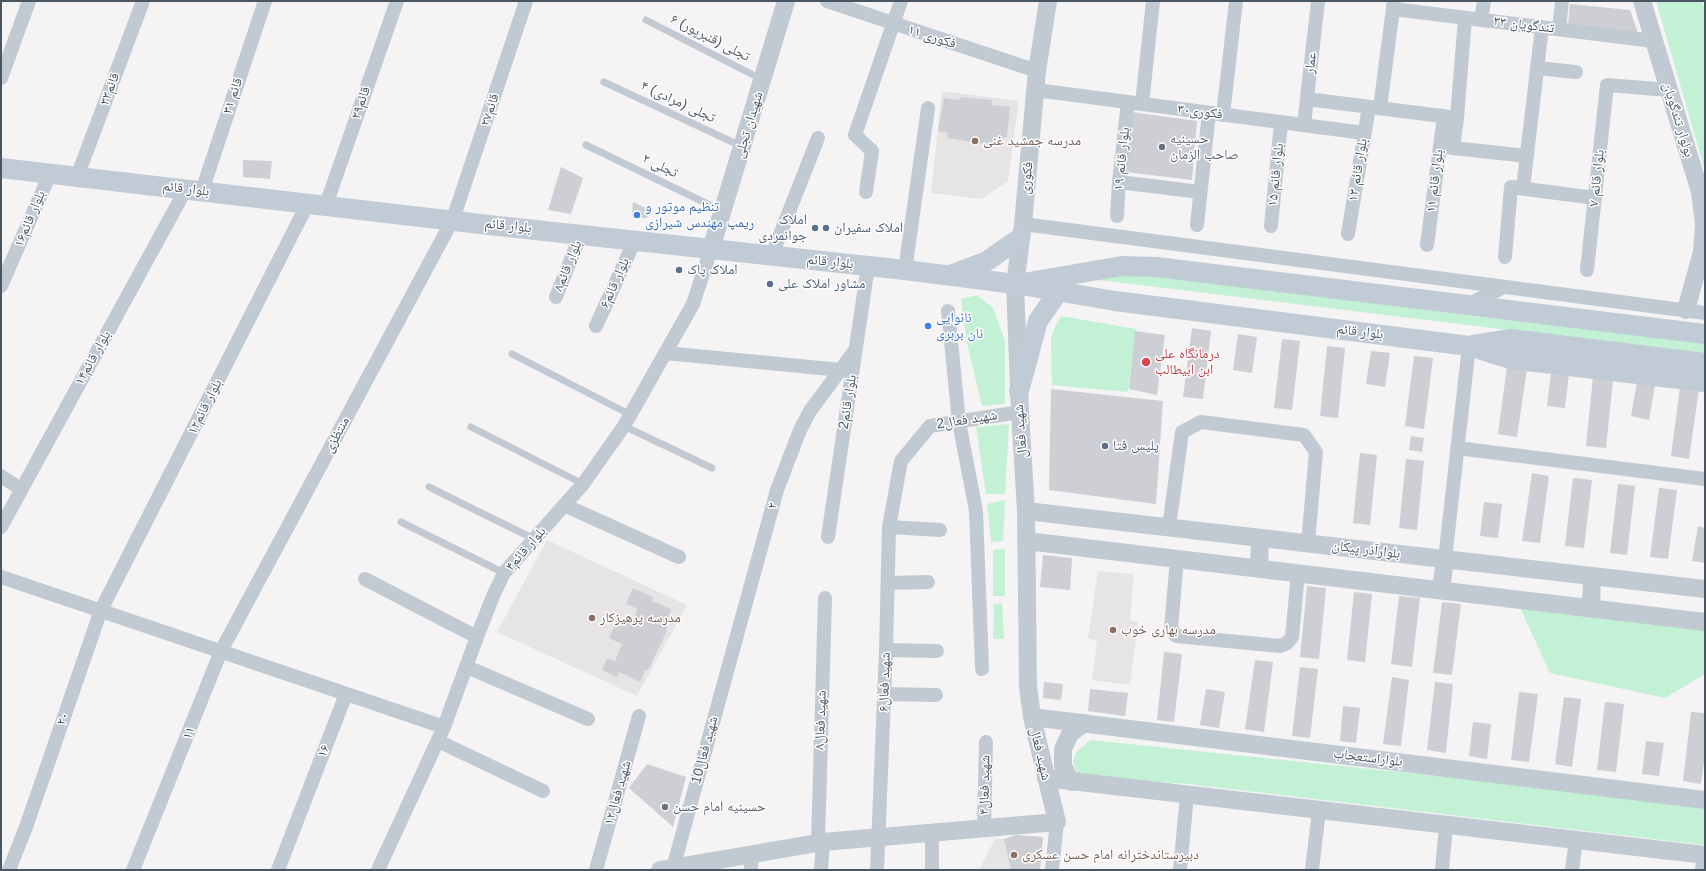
<!DOCTYPE html>
<meta charset="utf-8">
<style>
body{margin:0}
#map{position:relative;width:1706px;height:871px;overflow:hidden;background:#f5f3f3;font-family:Helvetica,sans-serif}
canvas{display:block}
.frame{position:absolute;inset:0;border:2px solid #4a5661;pointer-events:none}
</style>
<div id="map">
<canvas width="1706" height="871"></canvas>
<div class="frame"></div>
</div>
<script>
const g = document.querySelector('canvas').getContext('2d');
g.lineJoin = 'round';
function fillPath(path, color) {
  g.fillStyle = color;
  g.fill(path, 'evenodd');
}
function toPath(rows) {
  const path = new Path2D();
  for (const r of rows) {
    path.moveTo(r[0], r[1]);
    for (let i = 2; i < r.length; i += 2) path.lineTo(r[i], r[i + 1]);
  }
  return path;
}
function strokePath(path, color, width, dash) {
  g.strokeStyle = color;
  g.lineWidth = width;
  g.lineCap = dash ? 'butt' : 'round';
  g.setLineDash(dash || []);
  g.stroke(path);
}
function write(font, color, halo, rows, align = 'center') {
  g.font = font + ' Helvetica,"Noto Naskh Arabic",sans-serif';
  g.lineWidth = 3;
  g.setLineDash([]);
  g.textBaseline = 'middle';
  g.strokeStyle = halo;
  g.fillStyle = color;
  for (const [text, x, y, turn = 0] of rows) {
    g.save();
    g.translate(x, y);
    g.rotate((+turn || 0) * Math.PI / 180);
    g.textAlign = isNaN(turn) ? turn : align;
    if (halo) g.strokeText(text, 0, 0);
    g.fillText(text, 0, 0);
    g.restore();
  }
}
const education = toPath([
 [942,91,1019,101,1008,181,982,199,931,193],
 [547,540,687,605,637,696,497,632],
 [1098,571,1134,574,1130,620,1138,622,1130,685,1092,680,1097,641,1088,638],
 [1016,835,1043,837,1040,870,979,870,995,839,1004,839]
]);
const green = toPath([
 [1656,1,1702,1,1705,11,1705,171],
 [1124,272,1473,316,1705,343,1705,354,1099,280],
 [977,295,993,308,1005,341,1005,404,982,406,967,343,961,299],
 [1061,316,1136,329,1128,392,1052,385,1051,338,1055,327],
 [1009,424,1005,494,986,494,976,427],
 [1005,500,1003,541,991,542,987,504],
 [1005,549,1005,596,993,596,993,550],
 [1517,601,1705,621,1705,674,1665,698,1550,673],
 [1002,603,1004,639,993,639,994,604],
 [1091,740,1505,783,1705,809,1705,845,1188,784,1130,780,1077,773,1073,761,1077,751]
]);
const building = toPath([
 [1570,4,1630,10,1638,33,1568,25],
 [960,97,992,100,991,105,1010,107,1007,137,997,139,996,146,947,138,948,133,938,131,944,98,959,100],
 [1131,112,1197,121,1192,180,1125,172],
 [243,160,272,161,270,179,243,177],
 [561,167,583,178,571,214,548,210],
 [633,202,650,210,647,218,632,217],
 [1192,328,1211,331,1203,399,1183,397],
 [1135,331,1165,335,1157,395,1129,389],
 [1238,334,1257,337,1252,373,1233,370],
 [1282,339,1300,341,1292,410,1274,408],
 [1327,346,1345,348,1338,418,1320,416],
 [1371,351,1390,353,1385,387,1366,384],
 [1414,356,1433,358,1424,429,1405,426],
 [1507,366,1527,369,1517,437,1498,434],
 [1551,372,1569,374,1565,408,1547,406],
 [1593,377,1613,380,1606,448,1586,446],
 [1637,382,1655,385,1649,420,1631,416],
 [1680,387,1699,389,1689,459,1671,456],
 [1051,389,1163,401,1156,504,1049,490],
 [1411,436,1424,438,1422,452,1409,450],
 [1360,453,1377,455,1370,525,1353,523],
 [1406,459,1424,461,1417,530,1399,528],
 [1532,473,1549,476,1540,543,1522,541],
 [1573,478,1592,480,1584,548,1565,546],
 [1618,484,1635,486,1627,555,1610,553],
 [1659,488,1677,490,1668,559,1650,557],
 [1484,502,1502,504,1498,538,1480,536],
 [1698,526,1705,528,1705,563,1692,561],
 [1043,555,1072,558,1070,590,1040,587],
 [1307,586,1326,588,1319,659,1300,657],
 [633,588,653,597,652,601,671,609,665,625,667,627,666,633,648,670,645,670,640,682,619,672,617,677,602,670,607,658,615,661,622,644,609,638,618,618,631,623,638,609,626,604],
 [1354,592,1372,594,1365,662,1347,660],
 [1399,596,1420,598,1412,667,1391,664],
 [1442,602,1461,604,1452,675,1433,673],
 [1164,652,1182,654,1174,722,1157,720],
 [1255,660,1273,662,1264,732,1245,729],
 [1300,667,1318,669,1310,738,1292,736],
 [1392,677,1409,680,1401,746,1383,744],
 [1044,682,1063,684,1061,700,1043,698],
 [1435,682,1453,684,1446,753,1427,750],
 [1090,689,1128,693,1125,716,1088,711],
 [1206,689,1225,692,1219,728,1200,725],
 [1519,692,1538,694,1529,762,1511,760],
 [1564,697,1581,699,1572,767,1555,764],
 [1605,702,1624,704,1616,772,1597,770],
 [1343,706,1360,708,1356,743,1340,741],
 [1691,712,1705,713,1705,754,1701,784,1683,781],
 [1473,722,1491,724,1487,759,1469,756],
 [1646,741,1664,743,1659,776,1642,774],
 [647,764,686,777,673,827,629,788],
 [1016,835,1043,837,1040,870,1011,870,1004,839]
]);
const service = toPath([
 [646,20,761,79],
 [604,82,741,146],
 [586,145,722,211],
 [512,354,631,415],
 [624,426,712,468],
 [471,427,583,484],
 [429,487,534,539],
 [401,522,504,573]
]);
const minor = toPath([
 [827,1,1037,71],
 [1393,9,1654,41],
 [1481,20,1484,1],
 [1559,29,1562,1],
 [1537,68,1576,72],
 [1,78,29,1],
 [1036,90,1364,133],
 [1307,99,1457,118],
 [1142,104,1153,1],
 [1380,108,1394,1],
 [1223,115,1236,1],
 [1304,125,1318,1],
 [1440,146,1453,148,1457,118,1465,18],
 [1453,148,1527,156],
 [77,177,143,1],
 [1119,182,1200,192],
 [1523,188,1542,27],
 [202,191,265,1],
 [866,192,872,151,855,135,901,1],
 [326,205,397,1],
 [1117,216,1119,182,1128,102],
 [1023,224,1705,313],
 [1197,225,1209,113],
 [1271,226,1281,123],
 [1348,234,1369,107],
 [1427,245,1444,116],
 [772,255,818,138],
 [1505,257,1511,187,1595,198],
 [905,270,928,108],
 [1587,270,1607,85,1669,90],
 [1,286,50,174],
 [556,297,581,234],
 [1469,304,1504,287],
 [948,311,959,422,976,511,982,669],
 [596,326,635,240],
 [665,353,841,370],
 [1457,448,1705,479],
 [1,476,21,489],
 [564,505,679,557],
 [1,527,186,189],
 [889,527,940,530],
 [1169,527,1182,432,1201,422,1304,435,1316,452,1308,543],
 [828,537,868,266],
 [1177,559,1171,628,1176,636,1280,646,1287,643,1292,637,1298,573],
 [1445,559,1469,346],
 [1,577,444,727],
 [365,579,477,637],
 [888,583,928,582],
 [886,650,937,651],
 [467,667,588,719],
 [884,694,936,695],
 [438,741,543,791],
 [984,828,986,742],
 [932,833,932,870],
 [818,843,825,598],
 [673,868,777,490,800,430,810,411,856,349],
 [9,870,26,827,101,610,308,203],
 [133,870,221,651,453,219,526,1],
 [278,870,346,694],
 [378,870,444,727,477,637,493,596,504,573,583,484,624,426,693,304,711,249],
 [596,870,639,716],
 [751,870,752,854],
 [821,870,823,842],
 [877,870,886,650,889,527,901,461,930,426,1020,412],
 [1052,870,1057,822],
 [1180,870,1187,795],
 [1312,870,1319,810],
 [1442,870,1446,825],
 [1572,870,1576,840],
 [1702,870,1704,855]
]);
const tertiary = toPath([
 [1642,1,1700,192,1704,225,1702,252,1686,310],
 [711,249,786,1],
 [1026,511,1705,589],
 [1027,541,1705,622],
 [1259,569,1260,538],
 [1441,590,1445,559],
 [1591,608,1592,576],
 [1032,717,1705,800],
 [1046,778,1705,855],
 [1071,782,1063,766,1063,749,1070,734,1084,723],
 [660,870,823,842,1057,822,1032,717,1028,686,1026,511,1020,412,1015,284,1023,224,1037,71,1048,1]
]);
const secondary = toPath([
 [1,168,489,225,905,270,1015,284,1115,301,1469,346,1510,359,1705,382],
 [950,275,987,261,1020,238],
 [1029,282,1122,266,1156,267,1705,334],
 [1473,345,1511,339,1705,363],
 [1019,391,1038,321,1058,292]
]);
const markers = [
 [975,141,4,"#8d6e63"],
 [1162,147,4,"#6b7280"],
 [637,215,4,"#3f7fe0"],
 [815,228,4,"#5c6f8a"],
 [826,228,4,"#5c6f8a"],
 [679,270,4,"#5c6f8a"],
 [770,284,4,"#5c6f8a"],
 [928,326,4,"#3f7fe0"],
 [1146,362,5,"#e0444e"],
 [1105,446,4,"#5c6f8a"],
 [592,618,4,"#8d6e63"],
 [1113,630,4,"#8d6e63"],
 [665,807,4,"#6b7280"],
 [1014,855,4,"#8d6e63"]
];
const streetNames = [
 ["۳۳ تندگویان",1524,25,7],
 ["فکوری ۱۱",932,37,18],
 ["۶ تجلی (قنبرپور)",710,38,27],
 ["عمار",1311,63,-83],
 ["قائم۳۳",110,89,-70],
 ["قائم ۳۱",233,96,-72],
 ["۴ تجلی (مرادی)",678,102,25],
 ["قائم۲۹",361,103,-71],
 ["قائم۲۷",490,110,-72],
 ["فکوری۳۰",1200,112,7],
 ["بولوار تندگویان",1678,120,73],
 ["شهیدان تجلی",749,125,-73],
 ["بلوار قائم ۱۹",1122,159,-84],
 ["۲ تجلی",660,166,26],
 ["بلوار قائم ۱۳",1358,170,-81],
 ["بلوار قائم ۱۵",1276,175,-84],
 ["فکوری",1027,178,-84],
 ["بلوار قائم ۷",1597,178,-84],
 ["بلوار قائم ۱۱",1435,181,-83],
 ["بلوار قائم",186,189,7],
 ["بلوار قائم۱۶",30,219,-67],
 ["بلوار قائم",508,226,6],
 ["بلوار قائم",830,262,6],
 ["بلوار قائم۸",568,266,-68],
 ["بلوار قائم۶",615,283,-66],
 ["بلوار قائم",1360,332,7],
 ["بلوار قائم۱۴",93,358,-61],
 ["2بلوار قائم",848,402,-81],
 ["بلوار قائم۱۲",205,407,-63],
 ["شهید فعال2",967,420,-9],
 ["شهید فعال",1021,431,-94],
 ["منتظزی",337,435,-62],
 ["۲",773,506,-75],
 ["بلوار قائم۴",526,549,-49],
 ["بلوارآذر پیکان",1366,550,7],
 ["شهید فعال۶",885,682,-88],
 ["۲۰",63,719,-71],
 ["شهید فعال۸",821,720,-88],
 ["۱۱",189,733,-68],
 ["10شهید فعال",705,750,-75],
 ["۱۶",324,751,-69],
 ["شهید فعال",1040,754,77],
 ["بلواراستعجاب",1368,758,7],
 ["شهید فعال۴",985,785,-89],
 ["شهید فعال۱۲",618,793,-74]
];
const worshipNames = [
 ["حسینیه",1170,139],
 ["صاحب الزمان",1170,155],
 ["حسینیه امام حسن",673,807]
];
const educationNames = [
 ["مدرسه جمشید غنی",983,141],
 ["مدرسه پرهیزکار",600,618],
 ["مدرسه بهاری خوب",1121,630],
 ["دبیرستاندخترانه امام حسن عسکری",1022,855]
];
const shopNames = [
 ["تنظیم موتور و",645,207],
 ["ریمپ مهندس شیرازی",645,223],
 ["نانوایی",936,318],
 ["نان بربری",936,334]
];
const serviceNames = [
 ["املاک",807,220,"right"],
 ["جوانمردی",807,236,"right"],
 ["املاک سفیران",834,228],
 ["املاک پاک",687,270],
 ["مشاور املاک علی",778,284],
 ["پلیس فتا",1113,446]
];
const healthNames = [
 ["درمانگاه علی",1155,354],
 ["ابن ابیطالب",1155,370]
];
fillPath(education, '#e6e4e5');
fillPath(green, '#c3f1d5');
fillPath(building, '#cdcfd5');
strokePath(service, '#c1cad2', 7);
strokePath(minor, '#c1cad2', 14);
strokePath(tertiary, '#c1cad2', 18);
strokePath(secondary, '#c1cbd6', 20);
for (const [x, y, r, color] of markers) {
  const dot = new Path2D();
  dot.arc(x, y, r, 0, 2 * Math.PI);
  g.fillStyle = color;
  g.fill(dot);
  strokePath(dot, '#fff', 1.5);
}
write('14px', '#4a5661', '#fff', streetNames);
write('14px', '#5b616d', '#fff', worshipNames, 'left');
write('14px', '#785e54', '#fff', educationNames, 'left');
write('14px', '#366cbe', '#fff', shopNames, 'left');
write('14px', '#4e5e75', '#fff', serviceNames, 'left');
write('14px', '#be3a42', '#fff', healthNames, 'left');
</script>
